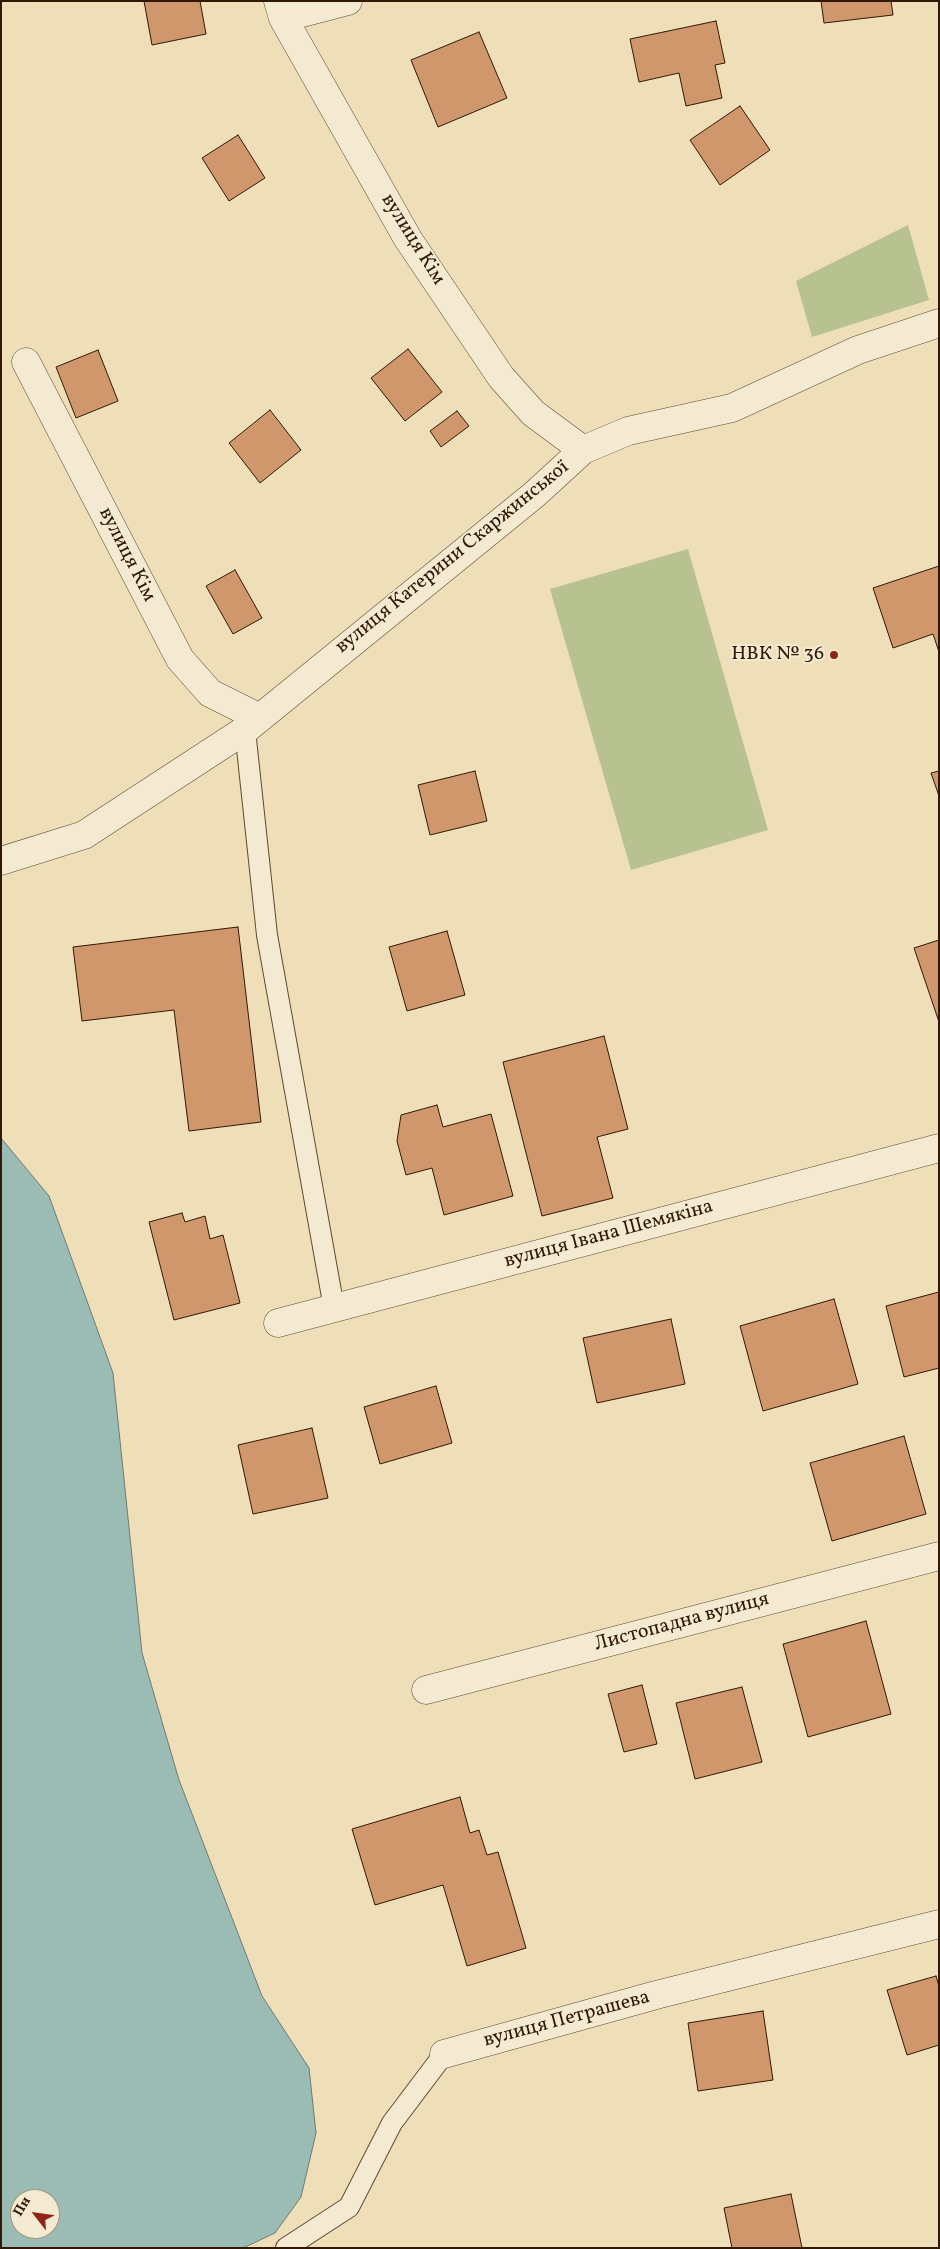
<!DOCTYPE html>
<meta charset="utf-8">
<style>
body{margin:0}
#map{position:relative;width:940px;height:2249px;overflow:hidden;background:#eedfb9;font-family:Vollkorn,serif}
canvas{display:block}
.frame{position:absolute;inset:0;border:2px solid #311804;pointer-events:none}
.north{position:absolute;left:10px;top:2189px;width:50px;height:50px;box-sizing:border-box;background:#f4ead2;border:1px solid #a69680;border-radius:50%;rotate:300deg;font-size:14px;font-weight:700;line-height:20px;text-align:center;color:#311804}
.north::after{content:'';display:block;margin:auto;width:18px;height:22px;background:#8f2418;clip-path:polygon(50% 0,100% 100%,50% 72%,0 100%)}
</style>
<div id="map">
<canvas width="940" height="2249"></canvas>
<div class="frame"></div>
<div class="north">Пн</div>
</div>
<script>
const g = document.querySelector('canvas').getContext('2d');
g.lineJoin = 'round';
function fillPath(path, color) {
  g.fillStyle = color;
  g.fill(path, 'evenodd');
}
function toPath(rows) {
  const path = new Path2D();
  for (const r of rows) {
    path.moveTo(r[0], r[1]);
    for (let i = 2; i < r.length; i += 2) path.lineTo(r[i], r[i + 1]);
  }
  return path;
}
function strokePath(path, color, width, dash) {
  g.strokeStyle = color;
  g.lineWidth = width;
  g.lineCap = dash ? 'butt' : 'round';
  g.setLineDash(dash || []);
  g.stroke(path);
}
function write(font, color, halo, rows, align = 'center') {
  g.font = font + ' Vollkorn,serif';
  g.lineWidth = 4;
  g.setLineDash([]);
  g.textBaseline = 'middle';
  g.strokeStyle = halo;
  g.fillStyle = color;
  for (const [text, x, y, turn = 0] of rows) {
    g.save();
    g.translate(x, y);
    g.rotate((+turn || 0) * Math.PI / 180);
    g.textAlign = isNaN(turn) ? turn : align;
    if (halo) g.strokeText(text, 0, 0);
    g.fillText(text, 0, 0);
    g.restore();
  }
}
const green = toPath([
 [908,225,929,300,812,337,796,281],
 [688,549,768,830,631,870,550,589]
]);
const water = toPath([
 [1,1138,49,1196,113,1373,142,1653,179,1780,262,1996,309,2068,316,2133,301,2197,275,2233,243,2248,1,2248,1,1138],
 [20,2199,50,2199,50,2229,20,2229,20,2199]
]);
const building = toPath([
 [144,1,200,1,206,34,152,45,144,1],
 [821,1,891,1,893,15,824,23,821,1],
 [716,21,725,63,715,65,722,98,686,106,679,73,639,82,630,39,716,21],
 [479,32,507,98,438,127,411,60,479,32],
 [740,106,770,150,720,185,690,140,740,106],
 [238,135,265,178,229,201,202,158,238,135],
 [408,349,442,392,405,421,371,378,408,349],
 [98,350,118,401,76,418,56,367,98,350],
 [270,410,301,450,260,483,229,443,270,410],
 [457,411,469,426,441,447,430,431,457,411],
 [939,566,939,652,933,634,893,648,873,588,939,566],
 [235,570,262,618,233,634,206,586,235,570],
 [475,771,487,821,430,835,418,785,475,771],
 [939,771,939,796,931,773,939,771],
 [238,927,261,1122,189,1131,174,1010,82,1021,73,947,238,927],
 [447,931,465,995,407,1011,389,947,447,931],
 [939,940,939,1022,914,948,939,940],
 [604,1036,628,1129,597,1137,613,1198,542,1216,503,1062,604,1036],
 [437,1105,443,1127,491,1114,513,1196,444,1215,432,1168,406,1175,397,1141,401,1115,437,1105],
 [182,1213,185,1222,205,1216,210,1239,223,1235,240,1303,174,1320,149,1222,182,1213],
 [939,1292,939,1368,904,1377,886,1306,939,1292],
 [834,1299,858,1384,763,1411,740,1326,834,1299],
 [671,1319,685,1384,597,1403,583,1338,671,1319],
 [436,1386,452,1443,380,1464,364,1407,436,1386],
 [312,1428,328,1498,253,1514,238,1445,312,1428],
 [904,1436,926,1514,832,1541,810,1463,904,1436],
 [866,1621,891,1714,808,1737,783,1644,866,1621],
 [642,1685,657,1744,624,1752,608,1694,642,1685],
 [742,1687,762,1762,695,1779,676,1703,742,1687],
 [460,1797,470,1833,479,1830,487,1855,498,1852,526,1948,467,1966,443,1885,375,1905,352,1829,460,1797],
 [936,1976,939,1986,939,2045,907,2055,887,1990,936,1976],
 [763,2011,773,2080,698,2091,688,2023,763,2011],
 [791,2194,802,2248,732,2248,724,2208,791,2194]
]);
const service = toPath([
 [245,730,267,935,334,1308],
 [286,2248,349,2207,392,2123,444,2054]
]);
const minor = toPath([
 [278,1,283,18,408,239,501,377,533,413,583,450],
 [283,18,348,1],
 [26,362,180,659,210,693,258,717],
 [1,861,84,835,245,730,535,494,583,450,628,431,732,408,858,350,939,323],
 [278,1323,939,1148],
 [426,1690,939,1556],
 [444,2054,656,1995,939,1924]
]);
const markers = [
 [834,655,5,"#8f2418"]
];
const streetNames = [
 ["вулиця Кім",412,240,58],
 ["вулиця Кім",126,555,63],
 ["вулиця Катерини Скаржинської",453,558,-39],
 ["вулиця Івана Шемякіна",609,1235,-15],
 ["Листопадна вулиця",682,1623,-15],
 ["вулиця Петрашева",567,2020,-15]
];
const poiNames = [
 ["НВК № 36",824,655]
];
fillPath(green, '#b7c290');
fillPath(water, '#9abcb4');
strokePath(water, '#707a6e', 1);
fillPath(building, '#d0976d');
strokePath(building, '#311804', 1);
strokePath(service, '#604a31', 22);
strokePath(minor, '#604a31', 29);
strokePath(service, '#f4ead2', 20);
strokePath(minor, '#f4ead2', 28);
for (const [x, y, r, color] of markers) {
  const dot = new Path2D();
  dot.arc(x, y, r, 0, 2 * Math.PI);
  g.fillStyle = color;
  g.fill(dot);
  strokePath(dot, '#f4ead2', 2);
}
write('20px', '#311804', '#f4ead2', streetNames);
write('20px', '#311804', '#f4ead2', poiNames, 'right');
</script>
